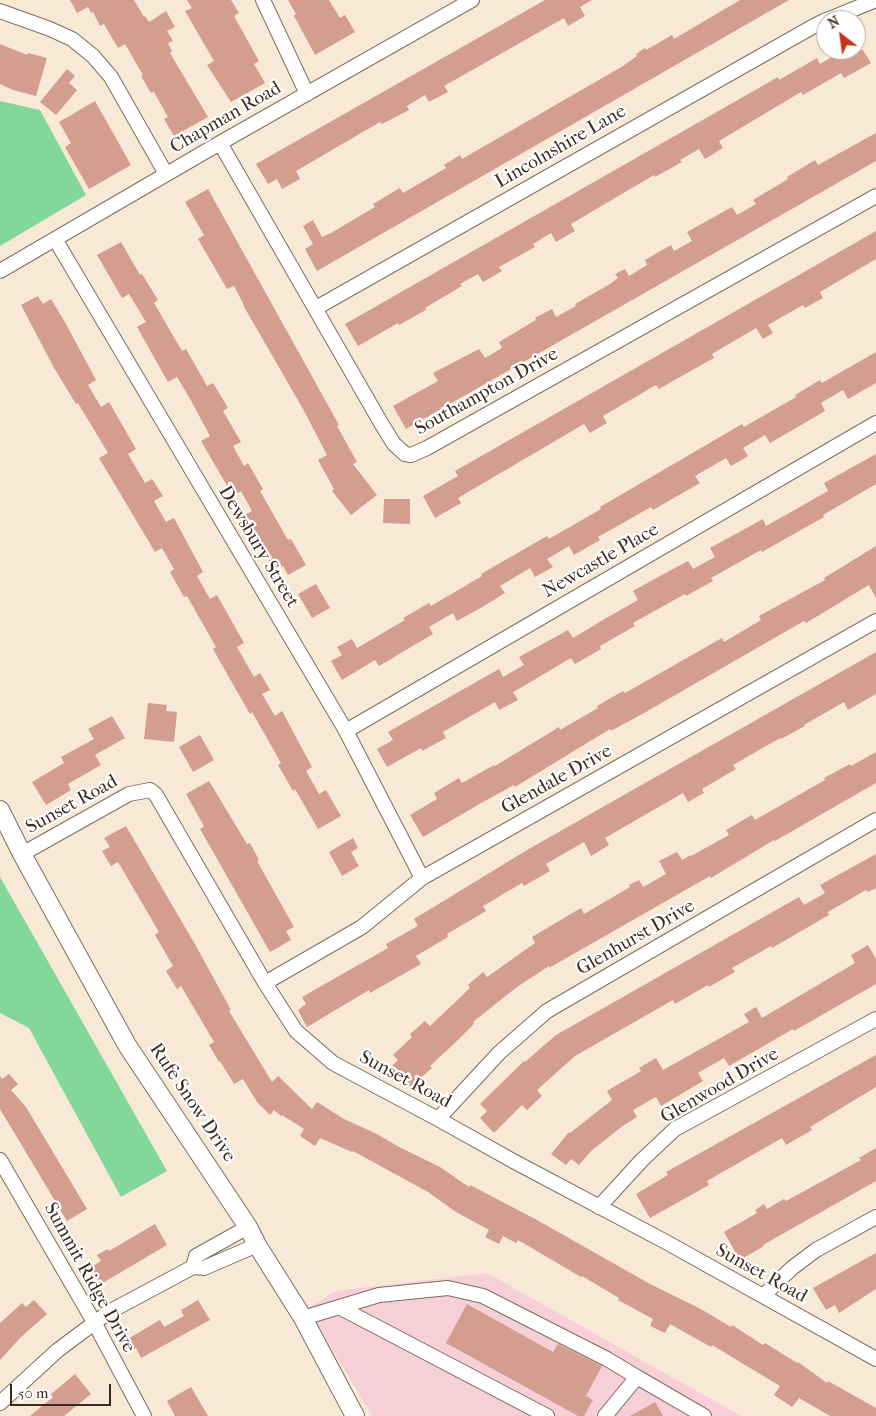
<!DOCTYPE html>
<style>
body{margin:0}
#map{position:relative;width:876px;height:1416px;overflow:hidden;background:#f7e9d6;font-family:"IM FELL French Canon",serif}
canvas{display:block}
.north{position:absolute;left:816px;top:10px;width:50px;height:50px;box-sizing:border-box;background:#fff;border:1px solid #b1aaa5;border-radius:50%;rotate:330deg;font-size:14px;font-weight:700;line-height:20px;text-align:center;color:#3b2a1e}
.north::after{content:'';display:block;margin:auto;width:18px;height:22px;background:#c8321e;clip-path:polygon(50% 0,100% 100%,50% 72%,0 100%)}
.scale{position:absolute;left:10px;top:1384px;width:101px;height:22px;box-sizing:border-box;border:2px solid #3b2a1e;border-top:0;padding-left:6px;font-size:15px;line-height:18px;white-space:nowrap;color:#3b2a1e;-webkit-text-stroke:4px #fff;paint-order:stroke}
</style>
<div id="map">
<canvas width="876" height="1416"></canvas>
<div class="north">N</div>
<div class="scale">50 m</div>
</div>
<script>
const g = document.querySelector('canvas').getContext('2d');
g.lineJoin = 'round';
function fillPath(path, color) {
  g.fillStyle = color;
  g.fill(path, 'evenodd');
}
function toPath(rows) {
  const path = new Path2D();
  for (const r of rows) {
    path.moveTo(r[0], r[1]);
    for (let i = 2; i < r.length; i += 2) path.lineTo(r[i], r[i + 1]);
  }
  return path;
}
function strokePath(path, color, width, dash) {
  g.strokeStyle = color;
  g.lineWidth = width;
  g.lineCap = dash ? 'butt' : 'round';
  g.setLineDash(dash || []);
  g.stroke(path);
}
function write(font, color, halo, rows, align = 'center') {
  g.font = font + ' "IM FELL French Canon",serif';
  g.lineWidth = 4.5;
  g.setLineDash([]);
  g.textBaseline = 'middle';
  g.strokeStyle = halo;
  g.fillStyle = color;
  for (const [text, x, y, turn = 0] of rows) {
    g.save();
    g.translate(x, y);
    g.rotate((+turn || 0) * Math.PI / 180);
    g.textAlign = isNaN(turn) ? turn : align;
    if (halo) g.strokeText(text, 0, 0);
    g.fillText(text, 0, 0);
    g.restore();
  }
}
const built = toPath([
 [487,1273,741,1416,372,1416,308,1308,336,1291]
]);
const green = toPath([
 [0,101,40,110,86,195,0,246],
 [0,877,167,1171,121,1197,29,1028,0,1013]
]);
const building = toPath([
 [70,0,134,0,144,17,145,16,149,22,166,11,175,27,167,31,173,41,168,43,172,51,170,53,208,117,174,136,164,119,168,117,154,92,151,93,141,76,143,75,125,44,118,48,104,24,100,26,93,12,91,13,88,7,77,13],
 [187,0,231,0,239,13,234,16,259,61,254,64,265,83,231,102,207,65,214,61,185,11,192,8],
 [288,0,329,0,340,18,345,15,355,32,315,55,294,16,296,14],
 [545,0,592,0,580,7,585,16,568,26,564,18,444,86,448,92,429,102,425,95,407,106,409,110,382,124,380,122,296,171,300,179,282,189,277,179,268,184,256,164],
 [740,0,789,0,317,271,305,249,313,244,303,226,313,220,322,237,331,233,375,207,373,204,400,188,403,193,446,168,444,165,460,155,462,159,623,66,637,56,636,54,645,48,646,50,672,35,674,39],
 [0,44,27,55,28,53,47,58,36,96,13,90,0,84],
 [844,50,863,50,871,63,844,78,841,73,803,95,801,92,719,141,723,148,705,159,699,149,680,160,682,162,655,177,654,175,571,224,575,231,556,242,551,233,533,244,535,247,499,267,502,271,483,282,478,274,460,284,462,286,425,308,426,310,399,325,398,323,358,346,345,324,778,77,779,80,817,58,820,64],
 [67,69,75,76,69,83,77,90,56,115,40,102],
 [95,101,131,165,89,189,65,147,71,143,59,122],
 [876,133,876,161,406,429,393,406,438,381,433,373,479,349,485,358,502,348,499,342,536,320,535,318,552,309,556,317,576,306,575,304,610,284,618,278,615,274,625,269,629,276,647,265,645,260,671,245,674,251,692,241,687,232,732,207,737,215,756,204,753,200,788,179,787,177,815,160,818,165],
 [208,189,339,425,337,426,357,462,353,464,377,495,351,515,332,491,334,489,318,460,327,455,303,409,243,305,244,305,234,286,227,289,198,239,204,235,185,202],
 [876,231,876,259,820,292,823,298,805,308,803,305,768,325,773,333,763,339,756,328,712,354,714,358,687,373,659,389,656,385,603,416,607,423,590,433,584,424,458,498,461,503,435,518,423,496,458,476,455,471],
 [121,242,140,275,142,274,158,300,154,303,182,351,186,349,207,386,213,383,228,408,223,411,241,442,233,446,244,466,248,463,263,489,260,491,288,540,291,539,306,565,288,575,283,566,275,570,258,543,243,516,252,511,241,491,233,496,201,441,210,436,189,397,177,377,168,382,137,327,146,322,129,294,122,298,97,255],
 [38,296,43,304,51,299,66,324,96,380,88,385,101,407,109,402,136,449,128,454,145,483,152,479,163,496,154,501,166,522,174,518,203,572,197,576,210,599,217,595,244,643,237,647,254,677,260,673,270,690,262,694,275,716,282,711,312,767,306,771,319,794,326,790,341,816,318,829,295,789,293,791,278,765,281,763,252,712,250,714,235,688,213,649,216,647,187,596,184,597,170,572,174,569,162,548,155,552,99,458,108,453,78,403,76,404,53,366,21,305],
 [876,352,876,383,848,399,843,390,821,403,825,411,796,428,770,443,765,435,743,448,748,456,731,466,726,458,695,476,700,483,653,510,651,507,598,537,600,540,574,555,569,546,547,559,553,567,535,577,530,568,500,586,505,593,484,606,457,621,453,613,429,627,433,634,379,666,375,660,342,680,331,661,342,655,337,647,352,639,357,648,405,620,403,618,429,603,431,606,482,576,481,574,547,536,549,539,601,509,600,507,742,424,744,427,796,397,795,395,820,380,822,383],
 [876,454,876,484,823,515,824,517,762,552,761,550,711,578,713,581,686,596,685,594,633,623,635,626,600,646,601,649,575,664,571,658,522,687,513,692,518,700,499,710,495,702,443,732,446,738,422,751,421,748,387,767,377,749,393,740,388,732,499,669,503,677,524,665,519,657,568,630,573,638,608,617,638,600,633,591,660,576,688,561,693,569,715,557,710,548,763,519,766,526,798,508,828,491,824,483],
 [384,499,410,499,410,524,383,523],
 [876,546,876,598,869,585,806,623,804,621,644,713,611,731,610,729,515,787,514,785,483,802,423,837,410,815,437,799,434,793,459,778,462,783,494,765,495,766,559,727,560,730,598,708,597,706,623,691,625,693,722,638,724,642,761,620,759,616,825,580,824,578],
 [316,584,330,608,312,618,298,594],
 [876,652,876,694,848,710,844,702,804,725,805,726,781,739,780,738,733,765,736,769,702,789,704,793,688,802,683,793,605,838,609,845,591,856,584,842,546,864,550,871,524,886,522,883,483,906,486,911,447,934,448,937,416,956,421,964,370,993,369,990,307,1027,298,1010,306,1004,302,997,388,948,386,944,418,926,414,919,527,850],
 [148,703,167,705,166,711,177,712,174,742,144,739],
 [112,716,125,738,95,755,101,765,68,784,71,790,46,805,32,782,64,763,61,757,94,739,88,729],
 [200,735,214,760,193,772,179,747],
 [876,752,876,783,775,841,774,840,711,878,710,876,549,968,549,966,517,987,473,1022,474,1024,457,1041,430,1066,432,1068,409,1088,390,1068,398,1060,393,1055,412,1037,410,1034,425,1021,430,1026,470,988,468,985,483,972,487,977,535,943,532,937,581,908,584,914,630,887,629,885,639,880,643,887,666,874,659,861,677,852,682,860,691,855,691,856,729,835,726,830,752,815,755,820,825,780,824,778,850,764,851,766],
 [209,781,247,844,250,843,259,860,257,861,294,927,286,931,291,940,270,952,200,829,204,826,186,794],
 [126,826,196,946,231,1010,229,1011,272,1082,278,1076,312,1109,317,1102,344,1119,377,1134,399,1147,440,1167,469,1187,470,1185,537,1220,650,1284,699,1308,731,1327,732,1325,763,1345,765,1343,797,1363,798,1362,827,1383,828,1381,876,1408,876,1416,830,1416,799,1398,792,1407,774,1395,780,1386,712,1345,711,1347,670,1324,665,1333,650,1326,653,1319,618,1300,619,1298,582,1276,581,1277,518,1240,516,1243,503,1236,499,1244,485,1237,489,1230,456,1212,428,1192,353,1151,352,1152,320,1138,315,1146,300,1136,304,1129,282,1115,281,1116,274,1110,270,1115,257,1102,243,1079,234,1084,220,1061,219,1062,209,1045,214,1042,181,986,177,989,166,971,173,966,155,935,159,932,118,862,111,866,102,851,110,847,104,838],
 [353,838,358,848,351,852,359,866,342,876,329,852],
 [876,854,876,888,868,892,866,890,828,912,829,915,772,948,771,946,732,968,735,972,709,987,708,985,675,1004,673,1000,575,1056,537,1090,542,1096,527,1110,522,1105,494,1133,480,1118,487,1111,480,1104,524,1061,525,1062,556,1035,799,897,804,905,825,893,820,885],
 [868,945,876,959,876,984,794,1031,793,1029,729,1066,724,1058,698,1073,703,1081,661,1106,656,1097,633,1110,637,1117,624,1125,591,1151,579,1165,571,1159,566,1165,551,1154,569,1132,570,1133,612,1100,607,1091,641,1071,639,1068,656,1058,663,1070,749,1022,744,1014,756,1007,762,1018,855,963,851,955],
 [876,1055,876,1087,810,1127,812,1130,786,1145,782,1138,707,1181,709,1185,650,1218,636,1194,668,1175,666,1172],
 [9,1074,18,1084,11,1090,26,1107,87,1209,67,1221,0,1109,0,1076,2,1079],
 [876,1148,876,1181,763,1245,764,1246,740,1260,724,1232,757,1213,755,1210,764,1204,767,1209,784,1199,786,1201,861,1160,859,1158],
 [155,1224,167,1245,101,1284,91,1267,101,1261,97,1255,108,1249,109,1251],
 [876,1253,876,1289,839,1313,835,1305,826,1310,813,1288],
 [34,1300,47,1314,21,1337,0,1360,0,1323,22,1303,26,1307],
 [198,1300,210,1320,141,1358,136,1348,127,1353,121,1343,160,1320,164,1327,184,1316,181,1310],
 [467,1304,553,1352,558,1344,602,1366,586,1396,593,1400,584,1416,578,1416,446,1343],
 [75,1374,91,1394,64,1416,30,1416,53,1397,51,1394],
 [191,1387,208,1416,175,1416,167,1401],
 [655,1402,663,1416,630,1416]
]);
const minor = toPath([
 [263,0,307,94],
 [0,11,50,29,72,39,93,56,111,77,166,174],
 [827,20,876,0],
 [220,143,381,423,394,444,405,454,411,455,427,448,876,196],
 [55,239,346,731,422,878],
 [0,271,220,143,472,0],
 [316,308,814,26,826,20],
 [346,731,876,423],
 [22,854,129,794,150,790,156,795,265,983,296,1031,333,1063,438,1119,515,1162,666,1242,876,1359],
 [265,983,362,927,422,878,876,621],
 [438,1119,499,1053,547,1011,876,820],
 [0,1160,94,1322,144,1416],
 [599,1207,642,1160,675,1129,876,1019],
 [193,1267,196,1256,248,1227],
 [763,1296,792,1268,816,1250,876,1217],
 [339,1307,547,1416],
 [303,1318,379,1295,448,1288,483,1296,607,1359,637,1377],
 [0,1403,58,1350,109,1312,193,1267,204,1268,257,1245],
 [605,1416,637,1377,704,1416]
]);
const major = toPath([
 [0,810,22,854,127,1045,248,1227,257,1245,303,1318,355,1416]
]);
const streetNames = [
 ["Chapman Road",226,118,-30],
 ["Lincolnshire Lane",561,147,-30],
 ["Southampton Drive",487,392,-29],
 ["Dewsbury Street",258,547,59],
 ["Newcastle Place",601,561,-30],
 ["Glendale Drive",557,780,-29],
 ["Sunset Road",72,805,-29],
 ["Glenhurst Drive",636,938,-30],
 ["Sunset Road",405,1080,28],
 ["Glenwood Drive",720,1086,-30],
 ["Rufe Snow Drive",192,1103,56],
 ["Sunset Road",761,1274,29],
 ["Summit Ridge Drive",89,1278,61]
];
fillPath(built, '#f6cfd8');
fillPath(green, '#82d79a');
fillPath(building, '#d39d8f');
strokePath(minor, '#7d6d5e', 16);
strokePath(major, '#7d6d5e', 20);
strokePath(minor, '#fff', 14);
strokePath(major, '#fff', 18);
write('19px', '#3b2a1e', '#fff', streetNames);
</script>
